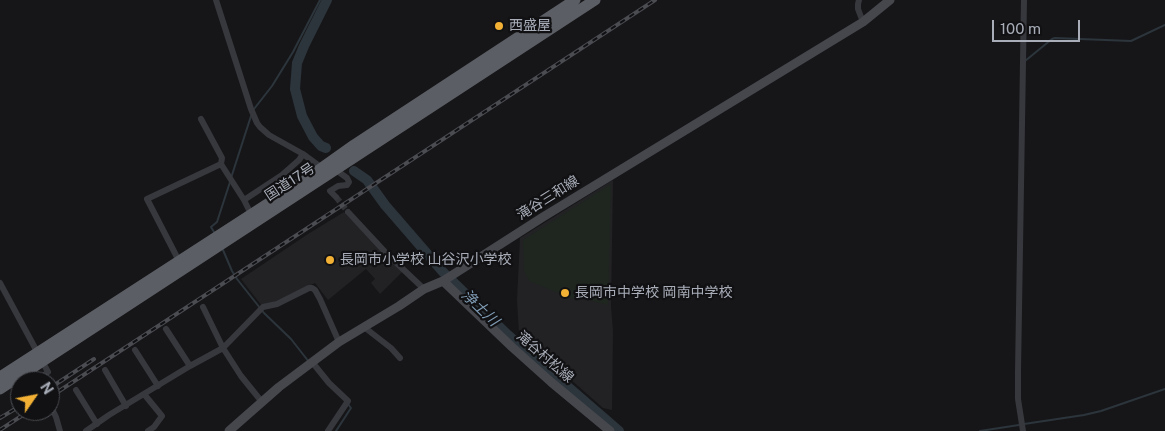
<!DOCTYPE html>
<meta charset="utf-8">
<style>
body{margin:0}
#map{position:relative;width:1165px;height:431px;overflow:hidden;background:#161618;font-family:"Public Sans",sans-serif}
canvas{display:block}
.north{position:absolute;left:10px;top:371px;width:50px;height:50px;box-sizing:border-box;background:#111113;border:1px solid #4d4f55;border-radius:50%;rotate:57deg;font-size:14px;font-weight:700;line-height:20px;text-align:center;color:#a8adb8}
.north::after{content:'';display:block;margin:auto;width:18px;height:22px;background:#f2b134;clip-path:polygon(50% 0,100% 100%,50% 72%,0 100%)}
.scale{position:absolute;left:992px;top:20px;width:88px;height:22px;box-sizing:border-box;border:2px solid #a8adb8;border-top:0;padding-left:6px;font-size:15px;line-height:18px;white-space:nowrap;color:#a8adb8;-webkit-text-stroke:4px #111113;paint-order:stroke}
</style>
<div id="map">
<canvas width="1165" height="431"></canvas>
<div class="north">N</div>
<div class="scale">100 m</div>
</div>
<script>
const g = document.querySelector('canvas').getContext('2d');
g.lineJoin = 'round';
function fillPath(path, color) {
  g.fillStyle = color;
  g.fill(path, 'evenodd');
}
function toPath(rows) {
  const path = new Path2D();
  for (const r of rows) {
    path.moveTo(r[0], r[1]);
    for (let i = 2; i < r.length; i += 2) path.lineTo(r[i], r[i + 1]);
  }
  return path;
}
function strokePath(path, color, width, dash) {
  g.strokeStyle = color;
  g.lineWidth = width;
  g.lineCap = dash ? 'butt' : 'round';
  g.setLineDash(dash || []);
  g.stroke(path);
}
function write(font, color, halo, rows, align = 'center') {
  g.font = font + ' "Public Sans","Noto Sans JP",sans-serif';
  g.lineWidth = 4.5;
  g.setLineDash([]);
  g.textBaseline = 'middle';
  g.strokeStyle = halo;
  g.fillStyle = color;
  for (const [text, x, y, turn = 0] of rows) {
    g.save();
    g.translate(x, y);
    g.rotate((+turn || 0) * Math.PI / 180);
    g.textAlign = isNaN(turn) ? turn : align;
    if (halo) g.strokeText(text, 0, 0);
    g.fillText(text, 0, 0);
    g.restore();
  }
}
const built = toPath([
 [613,180,611,306,613,331,612,410,603,408,536,349,519,333,517,300,520,238],
 [344,212,402,272,380,294,371,283,375,279,366,269,328,300,315,283,274,302,262,306,241,279,308,234]
]);
const green = toPath([
 [611,184,608,305,581,298,578,301,529,281,524,270,523,240]
]);
const stream = toPath([
 [1025,61,1052,39,1055,38,1131,41,1165,25],
 [254,109,272,86,293,52,320,0],
 [231,178,251,116],
 [214,232,211,227,217,222,230,182],
 [223,250,232,271,237,279,264,313,291,339,309,362],
 [1024,424,1084,415,1101,411,1165,389],
 [336,431,351,408,348,404],
 [980,431,1019,425]
]);
const river = toPath([
 [326,148,321,146,313,137,302,116,295,89,297,63,304,46,327,0],
 [354,171,367,180,385,205,443,272,508,335,619,431]
]);
const minorTunnel = toPath([
 [336,197,348,212]
]);
const minor = toPath([
 [216,0,251,109,257,123,260,127,269,135,303,154,322,168],
 [859,0,858,4,858,9,863,22],
 [221,164,244,200,282,175,299,160,303,154],
 [336,170,347,178,349,182,347,185,338,186,330,191,336,197],
 [244,200,251,214],
 [348,212,388,255,424,289],
 [179,261,147,199,221,164,222,158,201,119],
 [0,283,48,372,39,379,39,381],
 [203,307,223,348,241,376,262,402],
 [364,327,391,348,400,358],
 [166,329,190,366],
 [135,350,158,386],
 [312,362,329,383,348,401,328,431],
 [105,370,126,406],
 [76,390,97,424],
 [144,394,162,416,154,427,148,431],
 [50,405,56,417,60,431],
 [86,431,109,415,190,366,223,348,263,307,277,304,309,288,312,288,315,290,320,299,339,342],
 [1023,431,1018,399,1018,372,1024,0]
]);
const secondary = toPath([
 [443,281,512,347,551,382,610,431],
 [229,431,279,387,339,342,399,306,424,289,443,281,543,217,863,22,890,0]
]);
const trunk = toPath([
 [0,377,309,177,354,145,575,0],
 [0,389,595,0]
]);
const rail = toPath([
 [50,388,94,359],
 [50,397,655,0],
 [0,418,20,406],
 [0,430,29,411]
]);
const markers = [
 [499,26,5,"#f2b134"],
 [330,260,5,"#f2b134"],
 [565,293,5,"#f2b134"]
];
const poiNames = [
 ["西盛屋",509,26],
 ["長岡市小学校 山谷沢小学校",340,260],
 ["長岡市中学校 岡南中学校",575,293]
];
const streetNames = [
 ["国道17号",290,182,-33],
 ["滝谷三和線",548,198,-32],
 ["滝谷村松線",545,357,41]
];
const waterNames = [
 ["浄土川",480,308,44]
];
fillPath(built, '#222225');
fillPath(green, '#1e261f');
strokePath(stream, '#2c353c', 2);
strokePath(river, '#2c353c', 10);
strokePath(minorTunnel, '#333438', 6, [6, 3]);
strokePath(minor, '#37383d', 6);
strokePath(secondary, '#45474d', 9);
strokePath(trunk, '#5b5e65', 11);
strokePath(rail, '#4a4c52', 4);
strokePath(rail, '#111113', 2, [5.5]);
for (const [x, y, r, color] of markers) {
  const dot = new Path2D();
  dot.arc(x, y, r, 0, 2 * Math.PI);
  g.fillStyle = color;
  g.fill(dot);
  strokePath(dot, '#111113', 2);
}
write('14px', '#a8adb8', '#111113', poiNames, 'left');
write('14px', '#a8adb8', '#111113', streetNames);
write('italic 15px', '#7f9bb3', '#111113', waterNames);
</script>
